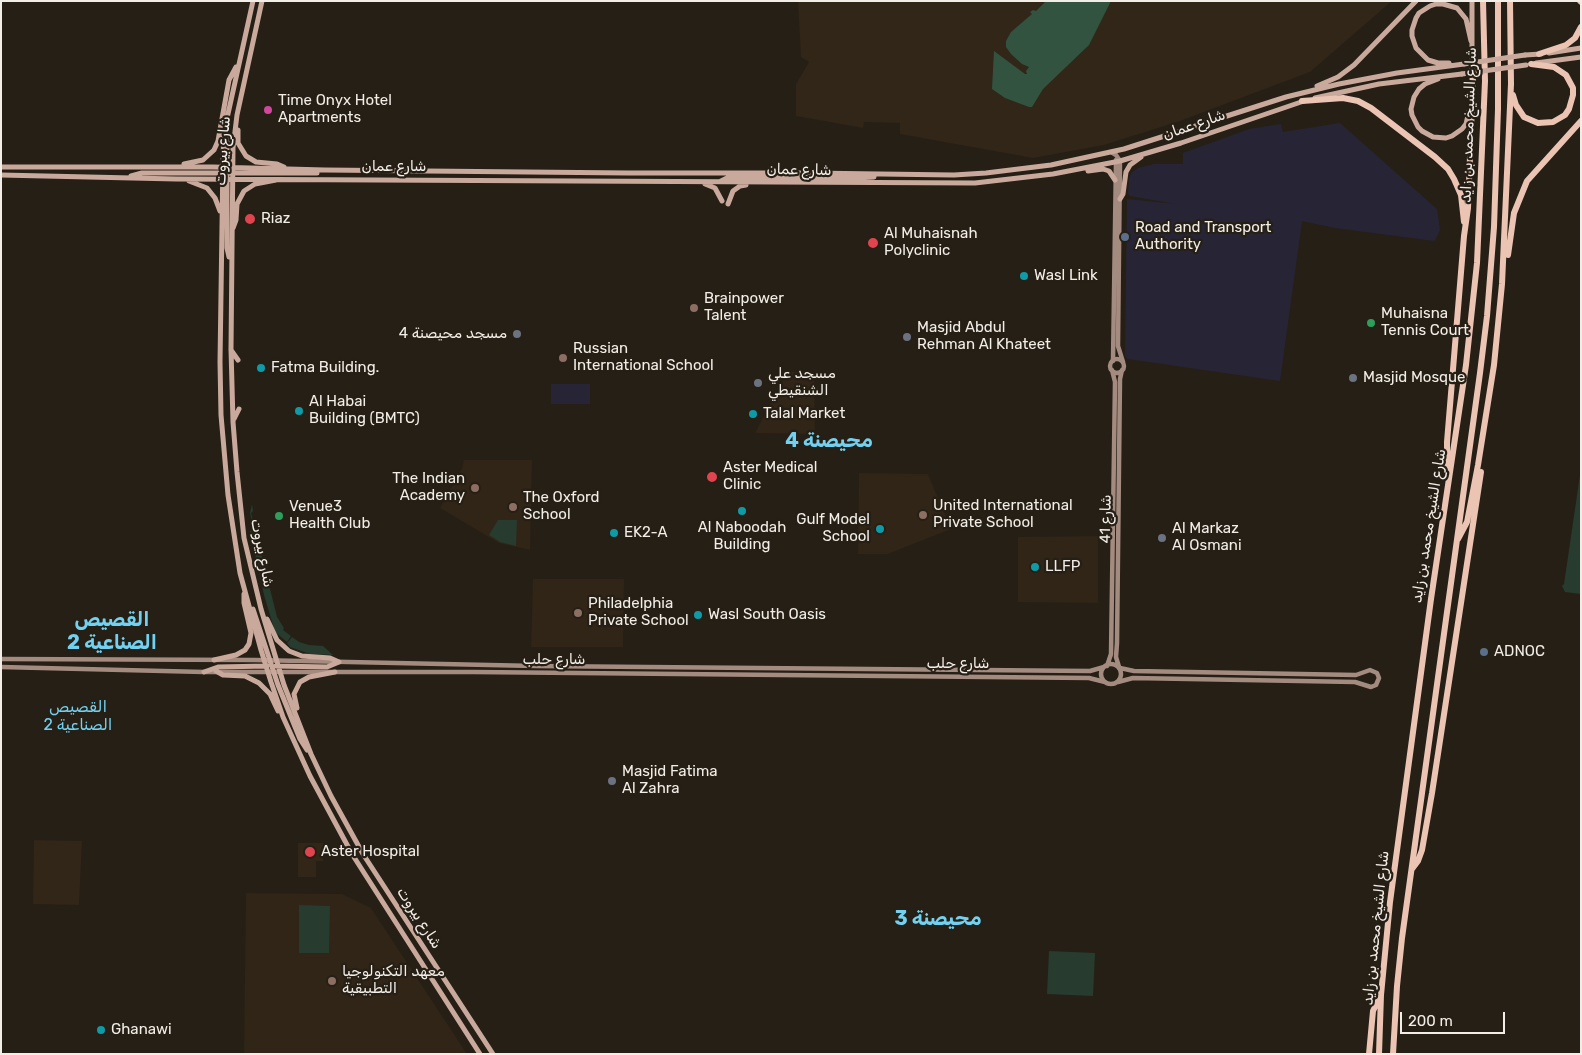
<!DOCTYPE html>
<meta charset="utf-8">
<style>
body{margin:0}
#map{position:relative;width:1582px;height:1055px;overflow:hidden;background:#261f15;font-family:Rubik,sans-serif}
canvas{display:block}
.frame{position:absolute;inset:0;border:2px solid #f2ede7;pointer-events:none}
.scale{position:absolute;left:1400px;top:1012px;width:105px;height:22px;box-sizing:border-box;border:2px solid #f2ede7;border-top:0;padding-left:6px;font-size:15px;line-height:18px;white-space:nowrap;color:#f2ede7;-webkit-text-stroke:4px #261f15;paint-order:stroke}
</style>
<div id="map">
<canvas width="1582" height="1055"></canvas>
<div class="frame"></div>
<div class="scale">200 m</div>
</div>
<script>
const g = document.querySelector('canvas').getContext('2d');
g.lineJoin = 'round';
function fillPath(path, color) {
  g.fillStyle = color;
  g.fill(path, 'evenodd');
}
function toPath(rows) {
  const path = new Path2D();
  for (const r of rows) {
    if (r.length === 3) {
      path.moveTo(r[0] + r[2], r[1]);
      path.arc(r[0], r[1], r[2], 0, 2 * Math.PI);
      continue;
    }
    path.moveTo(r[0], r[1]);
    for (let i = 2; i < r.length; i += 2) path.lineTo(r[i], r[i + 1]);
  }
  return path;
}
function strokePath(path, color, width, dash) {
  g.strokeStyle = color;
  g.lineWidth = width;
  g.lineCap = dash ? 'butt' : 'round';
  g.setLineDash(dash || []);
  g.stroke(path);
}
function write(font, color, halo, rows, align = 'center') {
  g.font = font + ' Rubik,"Noto Sans Arabic",sans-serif';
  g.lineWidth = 4.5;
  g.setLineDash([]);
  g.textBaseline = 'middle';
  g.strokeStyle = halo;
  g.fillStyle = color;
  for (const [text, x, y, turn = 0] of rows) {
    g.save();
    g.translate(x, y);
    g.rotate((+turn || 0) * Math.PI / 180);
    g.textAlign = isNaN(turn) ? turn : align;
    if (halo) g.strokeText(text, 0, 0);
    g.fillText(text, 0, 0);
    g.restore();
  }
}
const commercial = toPath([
 [1340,123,1437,209,1440,230,1435,241,1335,228,1302,221,1280,381,1128,359,1125,356,1127,199,1176,204,1130,196,1128,194,1129,180,1131,173,1138,168,1154,164,1183,164,1183,153,1249,129,1281,124,1283,132],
 [551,384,590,384,590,404,551,404]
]);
const built = toPath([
 [798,1,1392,1,1310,72,1180,121,1104,145,1033,158,900,134,900,123,864,122,863,128,796,116,796,84,809,62,801,57],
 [34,840,82,841,79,905,33,904],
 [298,843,323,843,323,861,316,861,316,877,298,877]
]);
const education = toPath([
 [787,372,814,372,815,434,755,433],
 [464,460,532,460,530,550,499,543,440,508,462,468],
 [859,473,928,474,951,529,888,554,858,554],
 [1098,536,1098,603,1018,602,1018,537],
 [533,579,624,579,623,647,531,647],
 [246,893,342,894,371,908,467,1054,244,1054]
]);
const green = toPath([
 [1581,468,1581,594,1565,592,1562,586,1564,584],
 [252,504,253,511,251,513,277,617,284,628,283,630,291,636,287,642,275,632,264,595,250,531,254,530,250,513],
 [498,520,517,520,516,546,500,542,489,535],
 [292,637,299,642,309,645,323,646,333,655,310,654,290,647,287,643],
 [299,905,330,906,329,953,299,953],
 [1049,951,1095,953,1093,996,1047,994]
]);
const forest = toPath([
 [1046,1,1111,1,1089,45,1043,89,1032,107,1029,107,1005,98,992,89,994,51,1025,74,1027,74,1026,71,1029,67,1022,64,1011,54,1006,47,1006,41,1011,32,1032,14,1030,12,1033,10,1036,11]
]);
const secondary = toPath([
 [1111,152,1116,155,1120,161,1118,346,1123,362],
 [1117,366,7],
 [1113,361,1116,160],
 [1,659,255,660,536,666,1090,671,1104,667],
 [1111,674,10],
 [1107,666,1111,654,1115,382,1112,370],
 [1,667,204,672,474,672,1089,678,1105,682],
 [1119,667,1116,657,1117,643,1120,379,1122,370],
 [1118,682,1133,678,1355,682,1371,687,1376,685,1379,678,1377,673,1370,670,1356,675,1134,671,1120,668]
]);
const primary = toPath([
 [253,1,224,132,223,158,220,362,221,415,228,495,240,573,261,650,271,682,283,717,310,776,352,854,480,1054],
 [262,1,237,115,233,148,231,349,233,422,237,472,244,538,261,609,284,685,311,754,331,796,363,854,493,1054],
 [1549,53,1581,48],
 [1525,55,1541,54],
 [1449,63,1438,63,1428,60,1416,48,1412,36,1412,30,1416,18,1419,13,1430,6,1436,4,1443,4,1457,8,1466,19,1471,41],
 [1536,63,1581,57],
 [1438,79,1425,84,1419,89,1414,97,1411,109,1412,115,1418,127,1422,131,1433,137,1446,138,1452,136,1462,129,1466,124,1469,111],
 [1472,82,1472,1],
 [1317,86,1338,77,1354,65,1416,1],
 [1315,98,1379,84,1462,74],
 [227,124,227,248,229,257],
 [238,130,238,143,246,156,256,162,277,164,284,167],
 [184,164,203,160,214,150,218,141,229,80,236,67],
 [1,167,213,167,325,170,629,173,808,173,954,175,986,173,1051,165,1124,149,1286,97,1339,84,1397,73,1464,64],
 [1088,171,1103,169,1109,171,1115,180],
 [1,175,176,179,975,183,1053,174,1120,161,1181,143,1304,101],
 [131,176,142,173,317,173],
 [189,181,207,188,215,198,220,211],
 [721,181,729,177,856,178,874,177],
 [705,184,715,188,722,201],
 [1120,199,1123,194,1126,172,1130,165,1141,157],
 [728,204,733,191,740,186,746,185],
 [233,228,236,220,237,204,244,191,255,184,276,180],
 [231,350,238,360],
 [234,419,239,409],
 [253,609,278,685,300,739,307,750],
 [267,619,277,640,289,651,302,656,330,658,339,662],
 [214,660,236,655,245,650,249,644,251,633,244,603,244,594],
 [276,666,327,667,339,662],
 [216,671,223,675,245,676,259,683,270,694,278,711],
 [204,672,218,667,267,666],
 [297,708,294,694,300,682,309,677,335,672]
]);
const highway = toPath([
 [1580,1,1581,2],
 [1539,54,1566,45,1575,38,1581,27],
 [1513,95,1516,105,1524,117,1538,123,1553,122,1565,115,1569,109,1573,95,1573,88,1566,75,1554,67,1531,64],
 [1302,101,1343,98,1358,101,1371,108,1435,157,1448,169,1454,179,1461,195,1464,222],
 [1508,255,1514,213,1527,181,1581,121],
 [1447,476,1447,442,1464,236,1468,208,1473,79],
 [1458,539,1467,522,1478,465,1494,365,1502,284,1511,84,1510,1],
 [1412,869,1418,861,1422,850,1432,793,1481,472],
 [1369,1054,1373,1011,1380,996],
 [1379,1054,1381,995,1390,902,1431,599,1466,365,1477,263,1485,81,1483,1],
 [1393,1054,1397,986,1402,938,1480,373,1487,316,1494,227,1498,109,1498,1]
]);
const primaryBridge = toPath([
 [1464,64,1525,55],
 [1462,74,1526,65]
]);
const markers = [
 [268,110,5,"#d1479c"],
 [250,219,6,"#e0444e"],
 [1125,237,5,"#5c6f8a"],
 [873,243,6,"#e0444e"],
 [1024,276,5,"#0f9aa8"],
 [694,308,5,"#8d6e63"],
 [1371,323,5,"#2e9e5b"],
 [517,334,5,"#6b7280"],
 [907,337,5,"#6b7280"],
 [563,358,5,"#8d6e63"],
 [261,368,5,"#0f9aa8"],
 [1353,378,5,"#6b7280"],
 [758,383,5,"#6b7280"],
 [299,411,5,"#0f9aa8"],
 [753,414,5,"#0f9aa8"],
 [712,477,6,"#e0444e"],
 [475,488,5,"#8d6e63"],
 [513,507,5,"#8d6e63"],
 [742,511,5,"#0f9aa8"],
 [923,515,5,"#8d6e63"],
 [279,516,5,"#2e9e5b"],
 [880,529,5,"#0f9aa8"],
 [614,533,5,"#0f9aa8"],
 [1162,538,5,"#6b7280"],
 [1035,567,5,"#0f9aa8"],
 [578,613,5,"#8d6e63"],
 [698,615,5,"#0f9aa8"],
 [1484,652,5,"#5c6f8a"],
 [612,781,5,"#6b7280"],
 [310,852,6,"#e0444e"],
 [332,981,5,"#8d6e63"],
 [101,1030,5,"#0f9aa8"]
];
const poiNames = [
 ["Time Onyx Hotel",278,101],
 ["Apartments",278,118],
 ["Riaz",261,219],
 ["Road and Transport",1135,228],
 ["Authority",1135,245],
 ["Al Muhaisnah",884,234],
 ["Polyclinic",884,251],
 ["Wasl Link",1034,276],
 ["Brainpower",704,299],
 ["Talent",704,316],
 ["Muhaisna",1381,314],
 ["Tennis Court",1381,331],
 ["Masjid Abdul",917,328],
 ["Rehman Al Khateet",917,345],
 ["مسجد محيصنة 4",507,334,"right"],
 ["Russian",573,349],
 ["International School",573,366],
 ["Fatma Building.",271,368],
 ["مسجد علي",768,374],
 ["الشنقيطي",768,391],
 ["Masjid Mosque",1363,378],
 ["Al Habai",309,402],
 ["Building (BMTC)",309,419],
 ["Talal Market",763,414],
 ["Aster Medical",723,468],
 ["Clinic",723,485],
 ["The Indian",465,479,"right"],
 ["Academy",465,496,"right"],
 ["The Oxford",523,498],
 ["School",523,515],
 ["United International",933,506],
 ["Private School",933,523],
 ["Venue3",289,507],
 ["Health Club",289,524],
 ["Gulf Model",870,520,"right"],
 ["School",870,537,"right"],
 ["Al Naboodah",742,528,"center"],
 ["Building",742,545,"center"],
 ["Al Markaz",1172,529],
 ["Al Osmani",1172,546],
 ["EK2-A",624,533],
 ["LLFP",1045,567],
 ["Philadelphia",588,604],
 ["Private School",588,621],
 ["Wasl South Oasis",708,615],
 ["ADNOC",1494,652],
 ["Masjid Fatima",622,772],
 ["Al Zahra",622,789],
 ["Aster Hospital",321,852],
 ["معهد التكنولوجيا",342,972],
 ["التطبيقية",342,989],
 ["Ghanawi",111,1030]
];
const streetNames = [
 ["شارع عمان",1194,125,-19],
 ["شارع الشيخ محمد بن زايد",1469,125,-88],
 ["شارع بيروت",223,151,-86],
 ["شارع عمان",394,167],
 ["شارع عمان",799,170,1],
 ["شارع 41",1106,519,-89],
 ["شارع الشيخ محمد بن زايد",1429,526,-81],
 ["شارع بيروت",262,553,79],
 ["شارع حلب",554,660],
 ["شارع حلب",958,664],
 ["شارع بيروت",419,918,57],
 ["شارع الشيخ محمد بن زايد",1376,928,-84]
];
const neighbourhoodNames = [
 ["القصيص",78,707],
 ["الصناعية 2",78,725]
];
const districtNames = [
 ["محيصنة 4",829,441],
 ["القصيص",112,620],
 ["الصناعية 2",112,643],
 ["محيصنة 3",938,919]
];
fillPath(commercial, '#272535');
fillPath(built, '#312617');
fillPath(education, '#302516');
fillPath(green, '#273b2f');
fillPath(forest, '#325340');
strokePath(secondary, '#a48b80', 4.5);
strokePath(primary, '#c9a99b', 5);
strokePath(highway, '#ebc4b4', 6);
strokePath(primaryBridge, '#c9a99b', 5);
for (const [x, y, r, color] of markers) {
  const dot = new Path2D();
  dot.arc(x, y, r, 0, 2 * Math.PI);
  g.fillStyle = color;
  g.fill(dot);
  strokePath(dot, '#261f15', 2);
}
write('15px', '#f2ede7', '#261f15', poiNames, 'left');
write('15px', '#f2ede7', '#261f15', streetNames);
write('16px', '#72d1f0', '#261f15', neighbourhoodNames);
write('bold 20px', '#72d1f0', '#261f15', districtNames);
</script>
